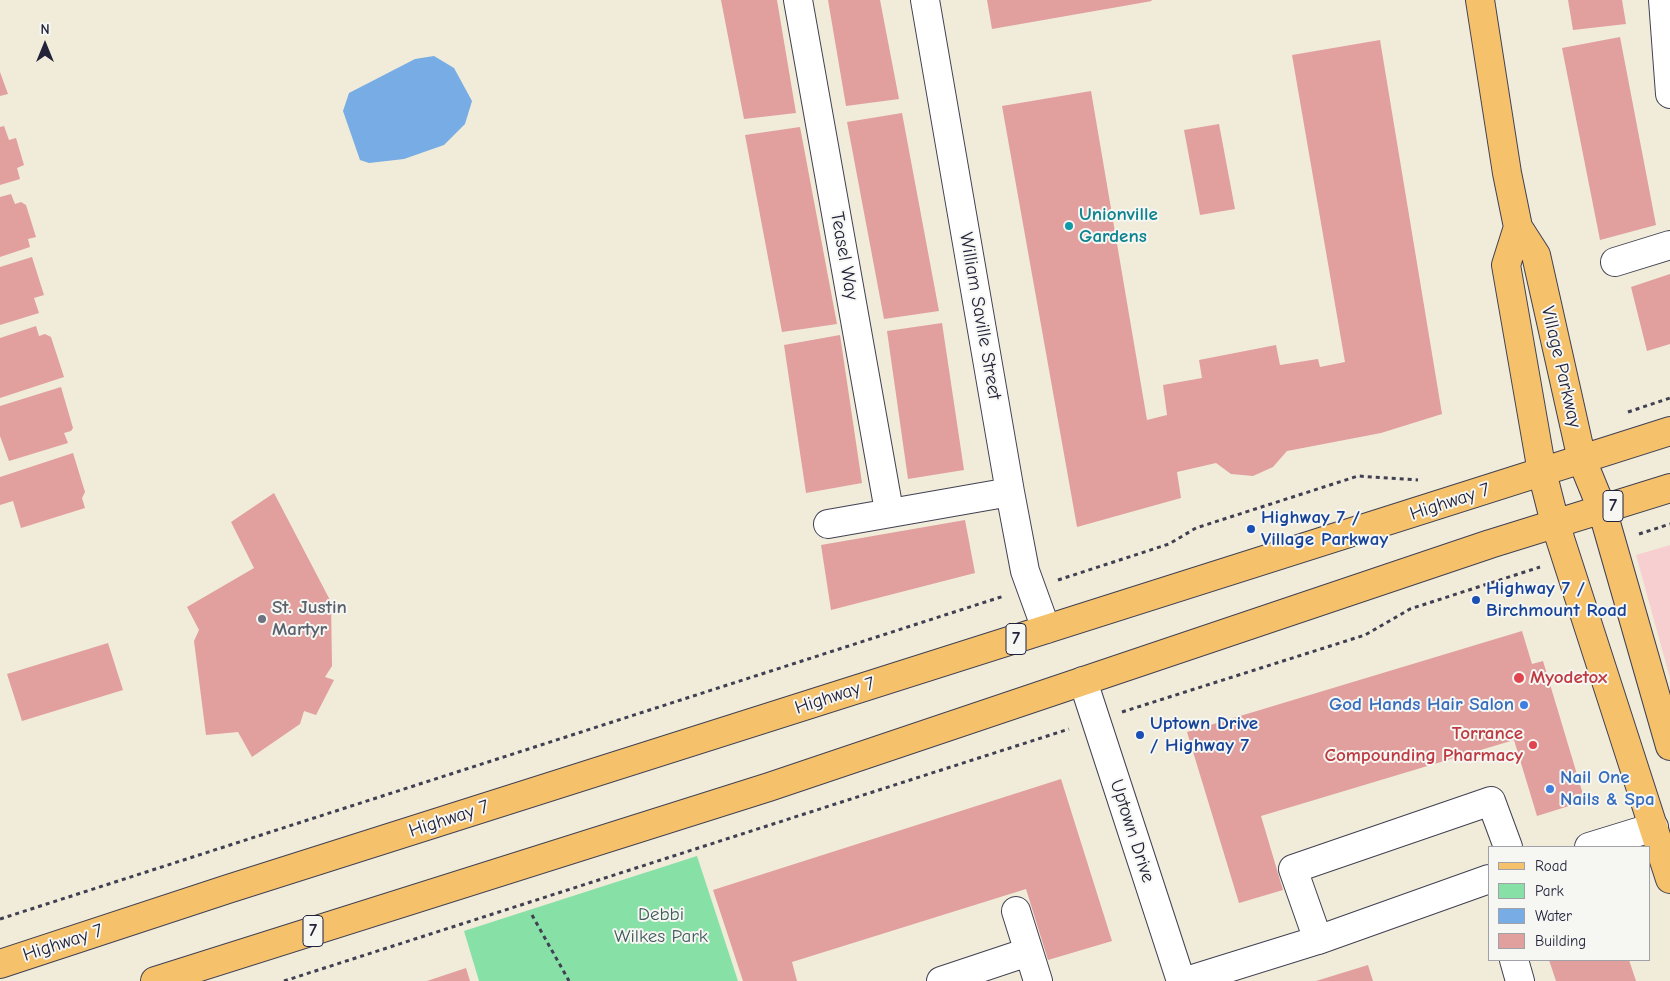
<!DOCTYPE html>
<style>
body{margin:0}
#map{position:relative;width:1670px;height:981px;overflow:hidden;background:#f0ecd9;font-family:"Comic Neue",sans-serif}
canvas{display:block}
.legend{position:absolute;left:1488px;top:846px;width:162px;height:115px;box-sizing:border-box;background:#f6f6f2;border:1px solid #a1a1a9;margin:0;padding:6px 9px;list-style:none;font-size:15px;color:#22223b}
.legend li{display:flex;align-items:center;gap:10px;height:25px}
.legend b{width:25px;border:1px solid #a1a1a9}
.north{position:absolute;left:20px;top:20px;width:50px;height:50px;-webkit-text-stroke:4px #f6f6f2;paint-order:stroke;rotate:0deg;font-size:14px;font-weight:700;line-height:20px;text-align:center;color:#22223b}
.north::after{content:'';display:block;margin:auto;width:18px;height:22px;background:#22223b;clip-path:polygon(50% 0,100% 100%,50% 72%,0 100%)}
</style>
<div id="map">
<canvas width="1670" height="981"></canvas>
<ul class="legend">
<li><b style="height:6px;background:#f5c16b"></b>Road</li>
<li><b style="height:14px;background:#87e1a6"></b>Park</li>
<li><b style="height:14px;background:#77ace4"></b>Water</li>
<li><b style="height:14px;background:#e19f9d"></b>Building</li>
</ul>
<div class="north">N</div>
</div>
<script>
const g = document.querySelector('canvas').getContext('2d');
g.lineJoin = 'round';
function fillPath(path, color) {
  g.fillStyle = color;
  g.fill(path, 'evenodd');
}
function toPath(rows) {
  const path = new Path2D();
  for (const r of rows) {
    path.moveTo(r[0], r[1]);
    for (let i = 2; i < r.length; i += 2) path.lineTo(r[i], r[i + 1]);
  }
  return path;
}
function strokePath(path, color, width, dash) {
  g.strokeStyle = color;
  g.lineWidth = width;
  g.lineCap = dash ? 'butt' : 'round';
  g.setLineDash(dash || []);
  g.stroke(path);
}
function write(font, color, halo, rows, align = 'center') {
  g.font = font + ' "Comic Neue",sans-serif';
  g.lineWidth = 4;
  g.setLineDash([]);
  g.textBaseline = 'middle';
  g.strokeStyle = halo;
  g.fillStyle = color;
  for (const [text, x, y, turn = 0] of rows) {
    g.save();
    g.translate(x, y);
    g.rotate((+turn || 0) * Math.PI / 180);
    g.textAlign = isNaN(turn) ? turn : align;
    if (halo) g.strokeText(text, 0, 0);
    g.fillText(text, 0, 0);
    g.restore();
  }
}
const built = toPath([
 [1670,545,1670,678,1636,555]
]);
const green = toPath([
 [697,856,738,981,479,981,464,931]
]);
const water = toPath([
 [434,56,454,68,472,101,465,124,444,145,404,159,369,163,360,160,343,111,349,93,415,59]
]);
const building = toPath([
 [721,0,777,0,796,113,744,119],
 [828,0,880,0,899,99,846,106],
 [987,0,1151,0,1152,1,992,29],
 [1568,0,1622,0,1626,24,1573,30],
 [1620,37,1656,225,1600,240,1562,48],
 [1380,40,1442,414,1381,433,1287,451,1273,467,1253,476,1231,474,1216,463,1177,472,1181,498,1077,527,1002,106,1091,91,1147,420,1167,415,1163,385,1202,378,1199,360,1276,345,1280,365,1318,359,1320,367,1345,362,1292,55],
 [0,72,8,94,0,96],
 [902,113,939,311,884,319,847,122],
 [1219,124,1235,209,1200,215,1184,130],
 [4,126,9,140,16,138,24,165,17,168,20,179,0,185,0,127],
 [800,127,837,324,782,332,745,135],
 [11,194,15,204,21,202,26,205,36,237,28,239,30,247,0,257,0,197],
 [32,257,44,295,34,298,39,313,0,325,0,267],
 [1670,274,1670,344,1647,351,1631,287],
 [942,323,964,470,908,479,887,331],
 [36,326,39,336,45,334,51,337,64,377,0,398,0,338],
 [840,335,862,483,806,493,784,345],
 [61,387,73,428,71,431,64,433,68,443,9,461,0,436,0,406],
 [73,453,85,492,82,498,85,508,21,528,13,501,0,505,0,477],
 [274,493,331,602,332,666,325,677,334,680,316,715,304,711,300,724,252,757,238,732,206,735,194,641,199,630,187,607,254,568,231,522],
 [965,520,975,573,831,610,821,545],
 [1522,631,1532,664,1543,661,1585,801,1537,816,1514,740,1261,816,1283,890,1239,903,1187,732],
 [108,643,123,690,22,721,7,674],
 [1061,779,1112,941,1048,960,1026,889,792,962,797,981,743,981,713,890],
 [1549,960,1629,960,1636,981,1556,981],
 [1368,965,1373,981,1316,981],
 [466,968,470,981,427,981]
]);
const path = toPath([
 [1628,412,1670,398],
 [1639,534,1670,524],
 [1058,580,1169,544,1196,528,1358,476,1418,480],
 [1122,712,1365,635,1410,609,1540,567],
 [532,915,569,981],
 [0,919,1004,596],
 [284,981,1069,729]
]);
const minor = toPath([
 [798,0,889,511],
 [925,0,1010,492,1025,571,1046,629],
 [1663,0,1670,94],
 [1615,262,1670,245],
 [828,524,1010,492],
 [1083,681,1181,981],
 [1589,847,1654,827],
 [1016,911,1038,981],
 [1318,940,1293,869,1491,801,1508,847],
 [1514,960,1520,981],
 [941,981,1028,952],
 [1186,981,1318,940,1489,879]
]);
const major = toPath([
 [1480,0,1507,173,1518,227,1536,255,1582,460,1602,509,1670,746],
 [1518,227,1506,265,1542,472,1555,523,1670,879],
 [0,964,228,889,1670,431],
 [155,981,769,787,1490,544,1670,488]
]);
const markers = [
 [1069,226,5,"#0f9aa8"],
 [1251,529,5,"#1a4fb4"],
 [1476,600,5,"#1a4fb4"],
 [262,619,5,"#6b7280"],
 [1519,678,6,"#e0444e"],
 [1524,705,5,"#3f7fe0"],
 [1140,735,5,"#1a4fb4"],
 [1533,745,5,"#e0444e"],
 [1550,789,5,"#3f7fe0"]
];
const shields = [
 [1613,506,20],
 [1016,639,20],
 [313,931,20]
];
const shieldNames = [
 ["7",1613,506],
 ["7",1016,639],
 ["7",313,931]
];
const cultureNames = [
 ["Unionville",1079,215],
 ["Gardens",1079,237]
];
const streetNames = [
 ["Teasel Way",844,256,80],
 ["William Saville Street",980,316,80],
 ["Village Parkway",1561,367,77],
 ["Highway 7",1450,502,-18],
 ["Highway 7",835,696,-18],
 ["Highway 7",449,819,-18],
 ["Uptown Drive",1132,831,72],
 ["Highway 7",63,943,-18]
];
const transitNames = [
 ["Highway 7 /",1261,518],
 ["Village Parkway",1261,540],
 ["Highway 7 /",1486,589],
 ["Birchmount Road",1486,611],
 ["Uptown Drive",1150,724],
 ["/ Highway 7",1150,746]
];
const worshipNames = [
 ["St. Justin",272,608],
 ["Martyr",272,630]
];
const healthNames = [
 ["Myodetox",1530,678],
 ["Torrance",1523,734,"right"],
 ["Compounding Pharmacy",1523,756,"right"]
];
const shopNames = [
 ["God Hands Hair Salon",1514,705],
 ["Nail One",1560,778,"left"],
 ["Nails & Spa",1560,800,"left"]
];
const parkNames = [
 ["Debbi",661,915],
 ["Wilkes Park",661,937]
];
fillPath(built, '#f7cfd0');
fillPath(green, '#87e1a6');
fillPath(water, '#77ace4');
fillPath(building, '#e19f9d');
strokePath(minor, '#414053', 30);
strokePath(major, '#414053', 30);
strokePath(path, '#414053', 3, [4, 4]);
strokePath(minor, '#fff', 28);
strokePath(major, '#f5c16b', 28);
for (const [x, y, r, color] of markers) {
  const dot = new Path2D();
  dot.arc(x, y, r, 0, 2 * Math.PI);
  g.fillStyle = color;
  g.fill(dot);
  strokePath(dot, '#f6f6f2', 2);
}
for (const [x, y, w] of shields) {
  const box = new Path2D();
  box.roundRect(x - w / 2, y - 15.5, w, 31, 4);
  g.fillStyle = '#f6f6f2';
  g.fill(box);
  strokePath(box, '#22223b', 1);
}
write('bold 18px', '#22223b', null, shieldNames);
write('bold 19px', '#0d838f', '#f6f6f2', cultureNames, 'left');
write('19px', '#22223b', '#f6f6f2', streetNames);
write('bold 19px', '#164399', '#f6f6f2', transitNames, 'left');
write('bold 19px', '#5b616d', '#f6f6f2', worshipNames, 'left');
write('bold 19px', '#be3a42', '#f6f6f2', healthNames, 'left');
write('bold 19px', '#366cbe', '#f6f6f2', shopNames, 'right');
write('19px', '#405b5b', '#f6f6f2', parkNames);
</script>
